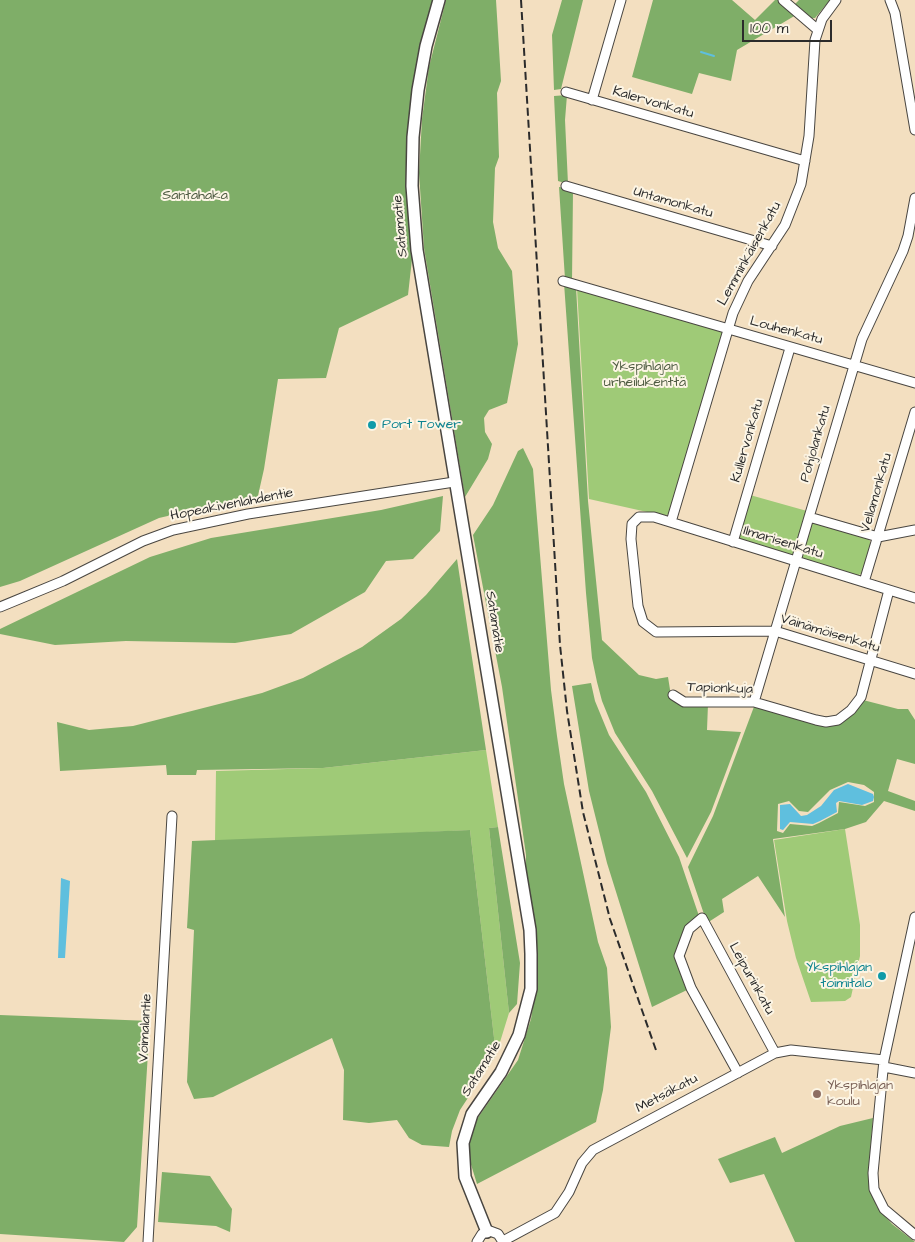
<!DOCTYPE html>
<meta charset="utf-8">
<style>
body{margin:0}
#map{position:relative;width:915px;height:1242px;overflow:hidden;background:#f3dfc0;font-family:"Architects Daughter",sans-serif}
canvas{display:block}
.scale{position:absolute;left:742px;top:20px;width:90px;height:22px;box-sizing:border-box;border:2px solid #2b2b2b;border-top:0;padding-left:6px;font-size:15px;line-height:18px;white-space:nowrap;color:#2b2b2b;-webkit-text-stroke:4px #fcf5e5;paint-order:stroke}
</style>
<div id="map">
<canvas width="915" height="1242"></canvas>
<div class="scale">100 m</div>
</div>
<script>
const g = document.querySelector('canvas').getContext('2d');
g.lineJoin = 'round';
function fillPath(path, color) {
  g.fillStyle = color;
  g.fill(path, 'evenodd');
}
function toPath(rows) {
  const path = new Path2D();
  for (const r of rows) {
    path.moveTo(r[0], r[1]);
    for (let i = 2; i < r.length; i += 2) path.lineTo(r[i], r[i + 1]);
  }
  return path;
}
function strokePath(path, color, width, dash) {
  g.strokeStyle = color;
  g.lineWidth = width;
  g.lineCap = dash ? 'butt' : 'round';
  g.setLineDash(dash || []);
  g.stroke(path);
}
function write(font, color, halo, rows, align = 'center') {
  g.font = font + ' "Architects Daughter",sans-serif';
  g.lineWidth = 4;
  g.setLineDash([]);
  g.textBaseline = 'middle';
  g.strokeStyle = halo;
  g.fillStyle = color;
  for (const [text, x, y, turn = 0] of rows) {
    g.save();
    g.translate(x, y);
    g.rotate((+turn || 0) * Math.PI / 180);
    g.textAlign = isNaN(turn) ? turn : align;
    if (halo) g.strokeText(text, 0, 0);
    g.fillText(text, 0, 0);
    g.restore();
  }
}
const green = toPath([
 [577,288,724,331,670,513,665,516,589,499],
 [750,495,807,511,795,552,790,556,737,539],
 [814,520,868,536,872,547,864,572,857,576,803,560,801,554,810,522],
 [486,750,498,827,489,828,509,1013,496,1055,470,830,215,842,216,771,323,768],
 [845,829,860,925,860,956,851,997,845,1001,811,1002,796,958,787,921,774,840]
]);
const forest = toPath([
 [0,0,435,0,419,65,413,250,408,295,339,328,326,378,278,379,264,469,257,500,202,508,159,518,20,581,0,587],
 [446,0,496,0,501,81,497,93,499,157,495,168,493,222,498,248,512,271,518,344,507,403,489,410,484,418,485,432,492,444,488,459,465,497,424,248,419,173,422,119,429,67],
 [562,0,583,0,561,89,554,90,552,35],
 [653,0,732,0,755,20,775,0,779,0,796,15,737,50,731,81,699,73,692,94,632,77],
 [799,0,830,0,815,18,809,18,794,5],
 [567,95,565,120,568,184,558,181,554,96],
 [559,187,566,188,567,192,573,191,572,281,565,279],
 [564,283,576,287,588,501,602,640,639,675,656,679,668,677,671,696,708,704,707,730,741,732,711,812,687,858,652,791,615,733,602,701,597,682,592,658,586,593],
 [523,448,533,469,551,690,557,736,564,784,598,942,607,968,611,1027,603,1090,596,1122,477,1184,469,1158,470,1141,477,1119,518,1060,531,1019,537,982,537,938,526,882,526,855,502,687,473,535,493,505,518,451],
 [443,496,440,531,413,559,386,561,365,592,291,634,235,643,126,641,55,645,0,634,0,629,150,557,211,538,381,510],
 [457,559,486,750,323,768,197,770,196,775,167,775,166,765,60,771,57,722,89,730,133,726,262,693,303,678,362,647,401,619,426,595],
 [591,683,595,701,609,735,646,792,679,857,699,916,686,927,680,941,676,955,687,990,652,1007,607,863,589,791,572,686],
 [863,700,898,709,908,709,915,720,915,764,897,759,888,791,915,801,915,811,884,801,866,822,845,829,773,839,785,917,758,876,722,899,724,912,707,923,688,867,713,816,755,704,824,725],
 [848,782,864,785,874,792,874,802,865,806,839,802,838,813,819,823,812,826,790,824,783,833,777,831,778,804,789,801,799,811,808,812,830,790],
 [498,827,520,963,517,1004,509,1013,489,828],
 [470,830,496,1055,460,1110,452,1131,449,1147,422,1145,409,1138,397,1120,369,1123,343,1120,344,1070,332,1038,213,1097,194,1099,187,1082,194,930,187,928,192,841],
 [0,1015,150,1021,137,1227,124,1242,0,1234],
 [873,1118,868,1176,870,1189,877,1207,892,1224,915,1242,795,1242,764,1174,730,1183,718,1159,775,1137,782,1153,840,1126],
 [162,1172,210,1176,232,1209,230,1232,216,1226,158,1222]
]);
const water = toPath([
 [848,784,873,794,874,797,873,801,862,805,839,801,836,803,837,812,820,821,813,824,790,822,783,830,780,829,780,805,790,804,801,816,807,815,821,806,834,790],
 [61,878,70,881,65,958,58,958]
]);
const stream = toPath([
 [701,52,714,56]
]);
const minor = toPath([
 [783,0,818,30],
 [890,0,895,13,915,130],
 [566,92,805,161],
 [592,100,621,0],
 [566,186,772,246],
 [563,281,915,383],
 [809,517,878,537,915,530],
 [671,522,733,313,748,281,785,225,801,184,809,136,815,40,822,19,836,0],
 [733,542,790,348],
 [864,582,915,412],
 [915,598,654,517,639,517,632,524,631,539,638,606,643,622,656,632,775,631,915,674],
 [0,607,63,581,143,541,173,530,248,514,454,482],
 [673,695,684,702,754,702,816,720,826,722,838,720,851,710,861,697,889,590],
 [754,702,862,339,903,251,908,236,915,198],
 [915,917,884,1060,873,1173,874,1189,884,1209,915,1235],
 [884,1067,915,1073],
 [738,1073,691,988,679,956,689,929,702,918,775,1053],
 [503,1241,555,1213,569,1192,582,1163,593,1150,775,1053,791,1050,884,1060],
 [148,1242,172,816],
 [477,1242,482,1234,490,1231,498,1234,503,1242]
]);
const major = toPath([
 [439,0,426,46,418,90,413,137,412,186,417,250,530,930,531,954,531,989,519,1035,501,1072,472,1114,463,1143,465,1177,487,1232]
]);
const rail = toPath([
 [521,0,560,645,567,711,583,812,610,919,657,1053]
]);
const markers = [
 [372,425,5,"#0f9aa8"],
 [882,976,5,"#0f9aa8"],
 [817,1094,5,"#8d6e63"]
];
const streetNames = [
 ["Kalervonkatu",653,103,16],
 ["Untamonkatu",673,203,16],
 ["Satamatie",401,226,-95],
 ["Lemminkäisenkatu",750,254,-61],
 ["Louhenkatu",786,331,15],
 ["Kullervonkatu",748,441,-74],
 ["Pohjolankatu",816,444,-74],
 ["Vellamonkatu",877,493,-74],
 ["Hopeakivenlahdentie",232,505,-11],
 ["Ilmarisenkatu",783,543,17],
 ["Satamatie",494,622,81],
 ["Väinämöisenkatu",830,634,17],
 ["Tapionkuja",720,689,2],
 ["Leipurinkatu",751,979,61],
 ["Voimalantie",146,1028,-87],
 ["Satamatie",482,1069,-58],
 ["Metsäkatu",667,1094,-28]
];
const parkNames = [
 ["Santahaka",195,196],
 ["Ykspihlajan",645,367],
 ["urheilukenttä",645,383]
];
const cultureNames = [
 ["Port Tower",382,425],
 ["Ykspihlajan",872,968,"right"],
 ["toimitalo",872,984,"right"]
];
const educationNames = [
 ["Ykspihlajan",827,1086],
 ["koulu",827,1102]
];
fillPath(green, '#9fca77');
fillPath(forest, '#7fae68');
fillPath(water, '#5fbfde');
strokePath(stream, '#5fbfde', 2);
strokePath(minor, '#494641', 11);
strokePath(major, '#494641', 14);
strokePath(minor, '#fff', 9);
strokePath(major, '#fff', 11);
strokePath(rail, '#2b2b2b', 2, [8, 4]);
for (const [x, y, r, color] of markers) {
  const dot = new Path2D();
  dot.arc(x, y, r, 0, 2 * Math.PI);
  g.fillStyle = color;
  g.fill(dot);
  strokePath(dot, '#fcf5e5', 2);
}
write('14px', '#2b2b2b', '#fcf5e5', streetNames);
write('14px', '#4e5b42', '#fcf5e5', parkNames);
write('14px', '#0d838f', '#fcf5e5', cultureNames, 'left');
write('14px', '#785e54', '#fcf5e5', educationNames, 'left');
</script>
